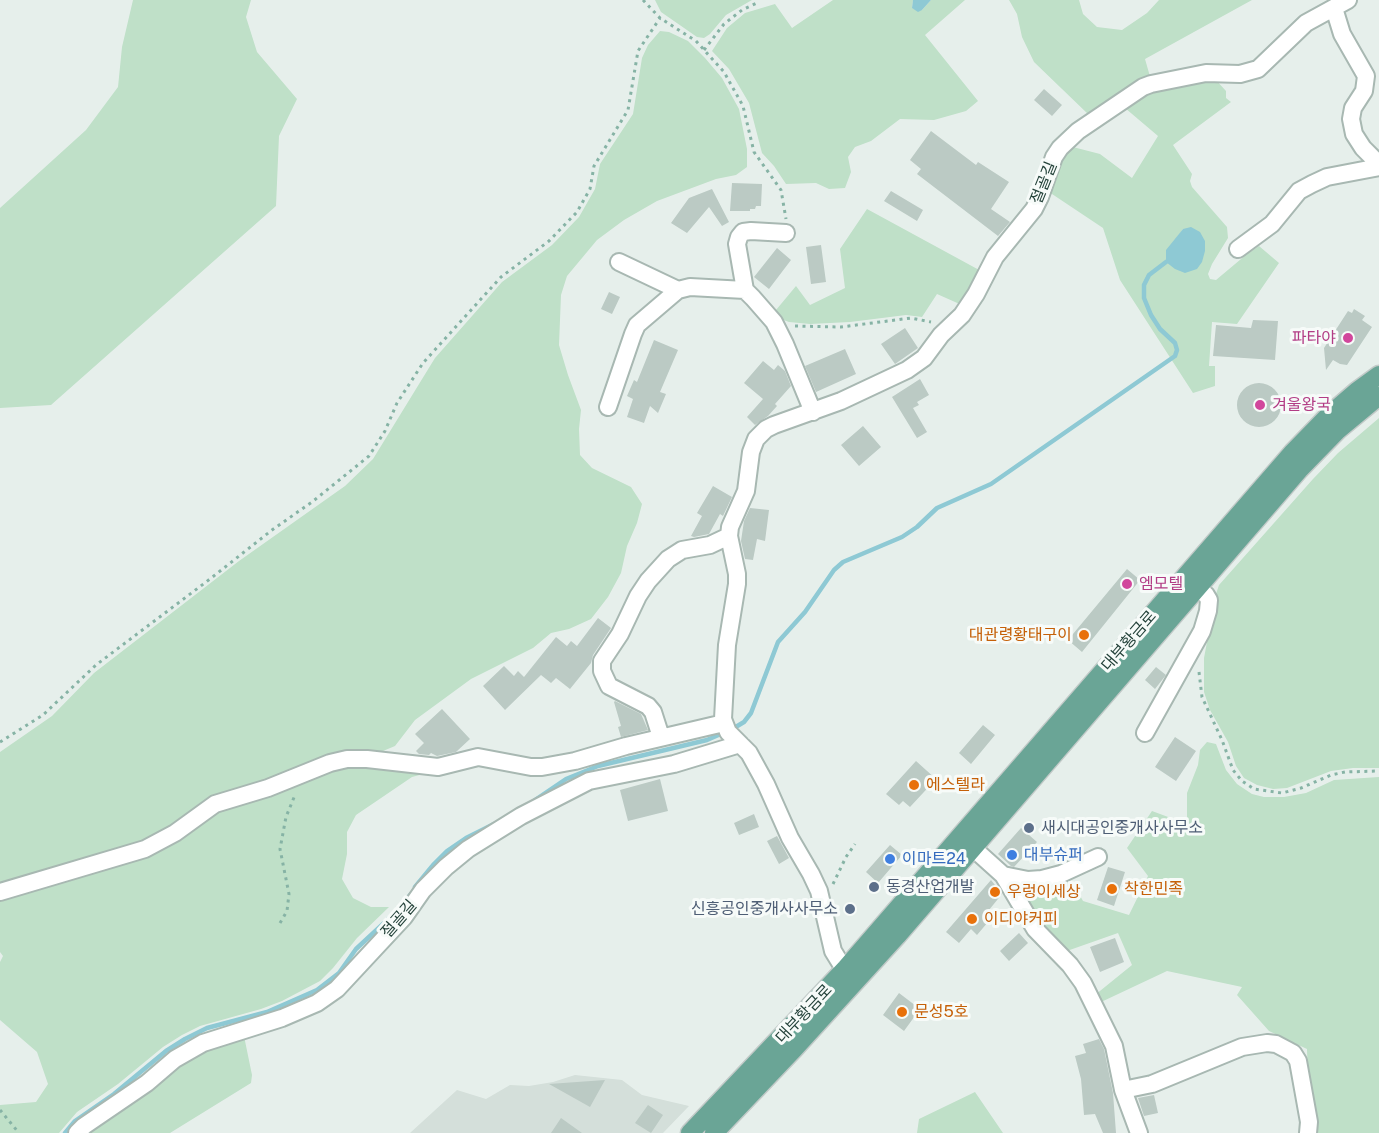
<!DOCTYPE html>
<meta charset="utf-8">
<style>
body{margin:0}
canvas{display:block;background:#e6efeb}
</style>
<canvas width="1379" height="1133"></canvas>
<script>
const g = document.querySelector('canvas').getContext('2d');
g.lineJoin = 'round';
function fillPath(path, color) {
  g.fillStyle = color;
  g.fill(path, 'evenodd');
}
function toPath(rows) {
  const path = new Path2D();
  for (const r of rows) {
    if (r.length === 3) {
      path.moveTo(r[0] + r[2], r[1]);
      path.arc(r[0], r[1], r[2], 0, 2 * Math.PI);
      continue;
    }
    path.moveTo(r[0], r[1]);
    for (let i = 2; i < r.length; i += 2) path.lineTo(r[i], r[i + 1]);
  }
  return path;
}
function strokePath(path, color, width, dash) {
  g.strokeStyle = color;
  g.lineWidth = width;
  g.lineCap = dash ? 'butt' : 'round';
  g.setLineDash(dash || []);
  g.stroke(path);
}
function write(font, color, halo, rows, align = 'center') {
  g.font = font + ' "Public Sans","Noto Sans KR",sans-serif';
  g.lineWidth = 6;
  g.setLineDash([]);
  g.textBaseline = 'middle';
  g.strokeStyle = halo;
  g.fillStyle = color;
  for (const [text, x, y, turn = 0] of rows) {
    g.save();
    g.translate(x, y);
    g.rotate((+turn || 0) * Math.PI / 180);
    g.textAlign = isNaN(turn) ? turn : align;
    if (halo) g.strokeText(text, 0, 0);
    g.fillText(text, 0, 0);
    g.restore();
  }
}
const built = toPath([
 [575,1075,622,1080,642,1095,689,1106,663,1133,410,1133,457,1090,486,1099,510,1085,529,1086,553,1082]
]);
const green = toPath([
 [133,0,251,0,246,17,257,52,297,99,279,136,276,206,51,405,0,408,0,208,86,130,118,87,122,47],
 [655,0,752,0,726,15,710,34,704,38,697,37,661,12],
 [833,0,913,0,912,8,922,10,931,0,965,0,925,35,978,101,966,111,934,120,900,119,871,141,855,147,848,157,851,172,845,188,829,189,816,183,786,184,774,166,762,153,749,103,729,69,712,51,727,28,745,13,775,4,792,28],
 [1009,0,1079,0,1083,14,1097,27,1122,30,1147,13,1159,0,1252,0,1145,59,1151,80,1089,115,1034,62,1022,37,1017,14],
 [660,31,669,32,688,41,705,58,722,78,739,109,747,149,747,167,736,175,716,179,657,201,624,220,597,240,567,276,561,295,559,345,568,375,581,410,579,429,580,455,592,468,631,487,642,504,637,523,627,546,621,573,608,597,591,619,569,629,551,633,533,648,471,679,415,720,395,746,383,751,343,753,314,759,287,772,251,785,150,842,0,886,0,752,52,716,94,673,239,561,345,486,373,459,435,358,502,282,552,245,579,217,595,189,600,164,633,114,642,58,648,45],
 [1215,79,1226,91,1226,98,1231,102,1173,145,1192,174,1190,181,1192,187,1227,227,1228,238,1212,264,1208,274,1210,279,1216,280,1247,254,1259,246,1279,263,1237,324,1212,322,1209,366,1215,366,1215,386,1193,393,1120,280,1103,228,1049,192,1052,177,1069,146,1100,154,1132,178,1158,136,1125,108,1149,89],
 [1183,229,1205,251,1177,238],
 [867,209,981,271,964,306,937,294,922,317,906,315,850,322,810,324,789,322,781,319,776,310,796,286,810,305,845,288,840,249],
 [1379,418,1379,768,1353,768,1331,771,1287,788,1273,789,1257,785,1244,778,1236,766,1228,742,1210,710,1204,692,1204,658,1216,594,1219,585,1313,479,1338,453],
 [1207,742,1216,744,1226,770,1237,784,1252,794,1264,797,1284,797,1306,793,1334,780,1379,777,1379,1133,1315,1133,1308,1083,1307,1049,1269,1031,1237,995,1242,987,1167,971,1099,1003,1095,995,1132,965,1118,933,1064,952,1044,933,1018,887,1072,881,1083,901,1129,915,1148,876,1127,848,1152,811,1187,824,1187,793,1198,765,1200,750],
 [344,765,427,773,412,777,356,815,347,832,347,854,342,879,353,898,371,907,389,907,357,938,333,968,320,981,282,1001,261,1009,200,1026,182,1035,163,1047,118,1084,77,1112,59,1133,0,1133,0,1105,36,1102,48,1084,37,1052,0,1020,0,962,3,956,0,952,0,897,129,860,215,810],
 [244,1036,252,1075,251,1083,170,1133,85,1133,176,1065,212,1044],
 [975,1092,1003,1133,917,1133,919,1119]
]);
const water = toPath([
 [913,0,931,0,922,10,918,12,912,8],
 [1191,227,1200,232,1205,241,1205,251,1202,262,1197,269,1185,273,1175,269,1166,262,1166,250,1183,229]
]);
const stream = toPath([
 [734,728,744,722,751,713,778,642,805,612,834,570,843,562,902,537,917,527,937,508,991,484,1175,356,1177,350,1175,343,1160,329,1151,315,1144,298,1144,285,1149,275,1166,262],
 [535,800,566,779,598,766,707,740,723,733],
 [415,887,434,864,447,851,466,838,494,824],
 [65,1133,75,1121,114,1094,166,1051,185,1039,207,1028,267,1012,317,990,339,973,356,949,397,911,411,894]
]);
const building = toPath([
 [1044,89,1062,105,1052,116,1034,100],
 [931,131,976,165,978,162,1009,182,991,209,1010,222,998,236,917,174,921,169,910,160],
 [732,183,762,184,761,206,756,206,755,209,750,209,750,211,730,211],
 [712,189,729,222,722,226,709,207,687,233,671,223,689,198],
 [891,191,923,210,917,221,884,201],
 [821,245,826,282,811,284,806,247],
 [777,248,791,260,769,289,754,277],
 [609,292,620,297,612,314,601,309],
 [1354,309,1365,316,1362,320,1372,327,1347,365,1340,364,1333,360,1326,370,1324,348,1348,311,1352,313],
 [1253,320,1278,321,1275,360,1213,356,1216,325,1251,328],
 [905,328,918,348,895,364,881,344],
 [654,340,678,350,660,392,666,394,658,413,650,406,644,423,627,417,633,399,627,396,634,380,637,382],
 [845,349,856,374,816,392,805,366],
 [763,361,774,370,778,365,785,371,791,386,775,404,777,406,768,416,755,425,747,417,763,399,744,383],
 [920,379,929,395,917,402,919,405,913,408,927,432,917,438,892,397],
 [1259,405,22],
 [863,426,881,447,859,466,841,445],
 [713,486,732,497,723,516,720,514,709,534,694,537,691,536,702,516,697,513],
 [750,508,769,510,765,541,757,539,753,560,745,559,741,541,744,521],
 [1127,569,1140,580,1082,652,1068,640],
 [598,618,611,628,593,655,591,663,570,689,556,678,551,683,541,675,505,710,483,686,504,666,514,676,518,671,524,677,556,637,567,646,571,641,577,646],
 [1156,667,1166,675,1155,689,1145,680],
 [615,701,641,714,648,730,621,737,618,727,621,726,614,702],
 [442,709,470,739,456,752,437,756,431,753,429,755,419,754,416,751,424,743,415,734],
 [983,725,995,735,971,764,959,753],
 [1175,737,1196,751,1176,781,1155,767],
 [916,761,936,779,910,807,903,801,899,805,886,794],
 [660,779,668,811,628,821,620,790],
 [754,814,759,827,739,835,734,823],
 [1021,828,1037,842,1014,867,1011,866,998,854],
 [777,836,789,858,779,864,767,841],
 [890,845,902,855,878,883,866,872],
 [1108,867,1125,872,1114,906,1097,900],
 [991,880,1002,894,989,910,994,915,977,935,971,929,959,943,946,932],
 [1019,933,1028,943,1009,961,1000,951],
 [1115,938,1124,962,1100,972,1090,947],
 [899,993,920,1009,904,1031,883,1015],
 [1099,1039,1104,1049,1113,1093,1116,1133,1103,1133,1095,1114,1084,1115,1081,1079,1075,1056,1086,1053,1083,1044],
 [605,1080,590,1107,549,1084],
 [1154,1095,1158,1113,1144,1116,1138,1098],
 [648,1105,663,1115,651,1133,635,1123],
 [561,1118,582,1133,551,1133]
]);
const path = toPath([
 [643,0,660,18,696,41,724,72,743,106,754,152,781,190,786,219],
 [704,50,724,24,742,10,759,2],
 [795,326,841,327,911,318,931,322],
 [1199,672,1202,697,1222,740,1233,770,1242,781,1254,789,1282,793,1301,788,1331,775,1345,772,1379,771],
 [0,742,43,715,96,665,210,579,272,530,312,502,369,456,385,431,397,403,423,363,501,277,549,241,577,212,590,189,594,166,628,110,638,51,660,18],
 [833,884,846,857,855,844],
 [280,923,287,911,289,894,280,849,286,817,295,795],
 [0,1110,19,1133]
]);
const minor = toPath([
 [1334,8,1342,34,1366,76,1364,91,1353,108,1351,119,1354,134,1363,148,1374,159,1379,161],
 [1238,249,1272,224,1299,191,1312,184,1327,177,1379,167],
 [619,262,678,290],
 [745,290,737,244,739,237,743,232,751,231,786,233],
 [608,407,633,334,637,325,678,290,690,287,745,290,753,298,774,322,785,344,813,412],
 [1145,733,1202,631,1208,611,1209,600,1206,595,1197,587],
 [661,737,653,712,648,706,609,686,602,671,602,661,620,634,638,596,648,581,668,559,682,550,710,545,729,536],
 [963,839,1003,875,1035,929,1070,965,1083,983,1114,1046,1123,1090,1139,1133],
 [1003,875,1028,880,1042,879,1061,874,1098,857],
 [0,892,145,849,175,833,215,804,268,788,330,763,347,759,367,759,438,767,478,757,531,767,542,767,575,761,626,746,724,723],
 [855,976,841,964,833,951,819,891,811,874,790,838,766,784,749,753,728,732,723,719,727,645,737,584,737,574,729,536,730,527,746,491,751,452,756,439,766,429,774,425,841,401,907,370,924,358,941,335,962,315,976,294,995,257,1034,209,1040,197,1054,157,1060,148,1078,131,1143,87,1151,84,1206,73,1240,74,1258,69,1306,23,1348,0],
 [1123,1090,1152,1084,1242,1047,1267,1043,1276,1044,1293,1053,1298,1061,1309,1122,1308,1133],
 [77,1133,84,1126,147,1083,175,1059,203,1043,282,1018,317,1003,337,989,404,917,423,890,446,867,468,849,521,816,589,781,674,764,740,744]
]);
const major = toPath([
 [690,1133,846,968,1293,452,1328,416,1357,391,1379,375],
 [714,1133,794,1049,897,936,1299,470,1338,430,1379,396]
]);
const markers = [
 [1348,338,6,"#d1479c"],
 [1260,405,6,"#d1479c"],
 [1127,584,6,"#d1479c"],
 [1084,635,6,"#e8710a"],
 [914,785,6,"#e8710a"],
 [1029,828,6,"#5c6f8a"],
 [1012,855,6,"#3f7fe0"],
 [890,859,6,"#3f7fe0"],
 [874,887,6,"#5c6f8a"],
 [1112,889,6,"#e8710a"],
 [995,892,6,"#e8710a"],
 [850,909,6,"#5c6f8a"],
 [972,919,6,"#e8710a"],
 [902,1012,6,"#e8710a"]
];
const streetNames = [
 ["절골길",1044,183,-68],
 ["대부황금로",1129,641,-49],
 ["절골길",399,919,-49],
 ["대부황금로",804,1014,-47]
];
const hotelNames = [
 ["파타야",1336,338,"right"],
 ["겨울왕국",1272,405],
 ["엠모텔",1139,584]
];
const foodNames = [
 ["대관령황태구이",1072,635,"right"],
 ["에스텔라",926,785],
 ["착한민족",1124,889],
 ["우렁이세상",1007,892],
 ["이디야커피",984,919],
 ["문성5호",914,1012]
];
const serviceNames = [
 ["새시대공인중개사사무소",1041,828],
 ["동경산업개발",886,887],
 ["신흥공인중개사사무소",838,909,"right"]
];
const shopNames = [
 ["대부슈퍼",1024,855],
 ["이마트24",902,859]
];
fillPath(built, '#d4dfda');
fillPath(green, '#bfe0c8');
fillPath(water, '#8ec9d4');
strokePath(stream, '#8ec9d4', 4.5);
fillPath(building, '#bbcac4');
strokePath(minor, '#a8b8b2', 20);
strokePath(major, '#c2cac8', 21);
strokePath(path, '#86b3a5', 3, [3, 4.5]);
strokePath(minor, '#fff', 16);
strokePath(major, '#6aa596', 18);
for (const [x, y, r, color] of markers) {
  const dot = new Path2D();
  dot.arc(x, y, r, 0, 2 * Math.PI);
  g.fillStyle = color;
  g.fill(dot);
  strokePath(dot, '#f7fbf9', 2);
}
write('16px', '#24423a', '#f7fbf9', streetNames);
write('16px', '#b23c85', '#f7fbf9', hotelNames, 'left');
write('16px', '#c56008', '#f7fbf9', foodNames, 'left');
write('16px', '#4e5e75', '#f7fbf9', serviceNames, 'left');
write('16px', '#366cbe', '#f7fbf9', shopNames, 'left');
</script>
